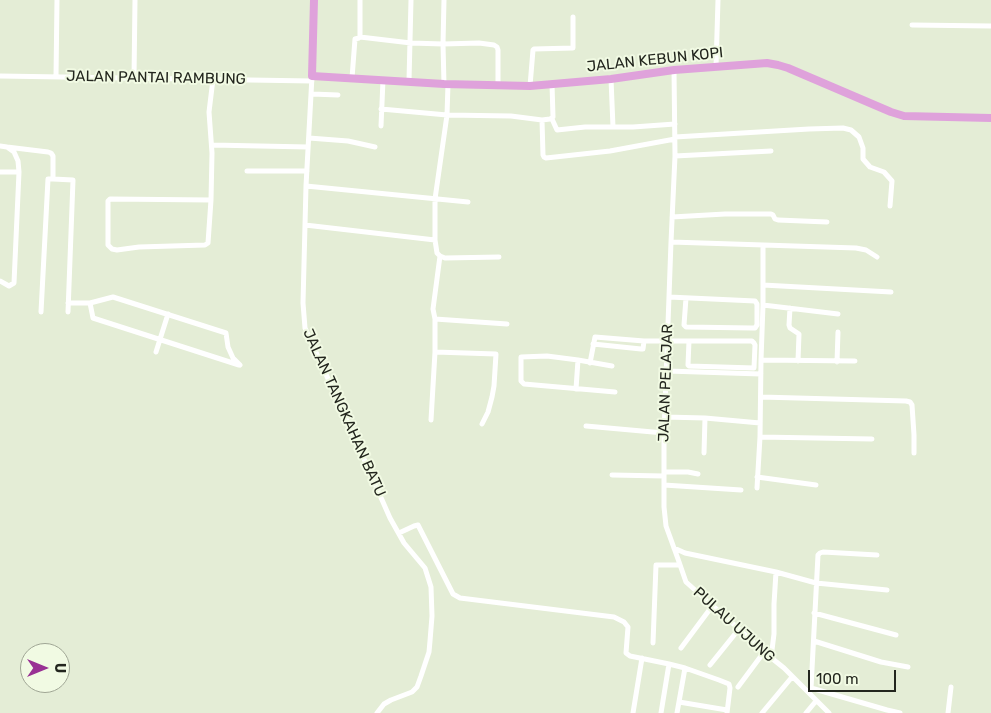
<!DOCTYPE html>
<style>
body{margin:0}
#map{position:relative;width:991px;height:713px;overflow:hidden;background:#e4edd6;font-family:Rubik,sans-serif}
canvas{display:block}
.north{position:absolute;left:20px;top:643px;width:50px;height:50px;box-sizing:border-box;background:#f1fae3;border:1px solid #9fa594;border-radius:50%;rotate:90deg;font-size:14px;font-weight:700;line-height:20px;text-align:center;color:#23261e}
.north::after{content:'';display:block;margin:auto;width:18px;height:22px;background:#993194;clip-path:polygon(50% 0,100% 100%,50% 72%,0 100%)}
.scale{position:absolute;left:808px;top:670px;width:88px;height:22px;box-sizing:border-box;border:2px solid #23261e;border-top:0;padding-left:6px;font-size:15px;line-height:18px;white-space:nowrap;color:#23261e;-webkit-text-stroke:4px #f1fae3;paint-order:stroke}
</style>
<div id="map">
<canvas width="991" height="713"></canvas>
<div class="north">U</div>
<div class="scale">100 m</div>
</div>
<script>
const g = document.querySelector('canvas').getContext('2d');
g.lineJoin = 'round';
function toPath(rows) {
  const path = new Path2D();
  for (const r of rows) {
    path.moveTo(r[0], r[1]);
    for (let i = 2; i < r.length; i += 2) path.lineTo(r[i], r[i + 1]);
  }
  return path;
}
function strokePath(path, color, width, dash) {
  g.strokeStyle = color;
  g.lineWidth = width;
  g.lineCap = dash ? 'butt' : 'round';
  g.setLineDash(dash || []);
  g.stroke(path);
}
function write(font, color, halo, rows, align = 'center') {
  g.font = font + ' Rubik,sans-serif';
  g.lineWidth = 4;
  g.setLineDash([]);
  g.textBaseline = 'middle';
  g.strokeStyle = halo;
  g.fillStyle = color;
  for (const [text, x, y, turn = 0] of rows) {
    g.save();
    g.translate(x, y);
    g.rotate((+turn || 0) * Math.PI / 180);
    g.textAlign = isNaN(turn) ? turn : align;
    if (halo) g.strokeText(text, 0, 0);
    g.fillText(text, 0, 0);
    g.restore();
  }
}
const street = toPath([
 [912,25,991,26],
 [360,37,411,43,443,44,479,43,494,45,497,47,498,50,498,85],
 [716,67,718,0],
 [674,70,675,156,671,242,664,433,664,507,666,526,678,559,686,582,739,629,764,652,784,668,829,713],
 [0,76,312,81],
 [312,76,306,186,303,303,305,328,349,425,390,518,404,543,425,568,431,587,432,616,430,641,429,652,421,676,417,687,412,692,391,700,384,704,377,713],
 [56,77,57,0],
 [134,78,135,0],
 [352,78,355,39,359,38,360,36,360,0],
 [611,79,613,127],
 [409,81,411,0],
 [444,84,443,44,444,0],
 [448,84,447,115,435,199,435,240,437,253,440,256,445,258,499,257],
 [530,86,533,50,534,49,573,48,573,17],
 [312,94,338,95],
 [381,109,447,115,511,116,542,120,550,119,553,117,552,84],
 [552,119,557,130,585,127,633,127,675,124],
 [542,120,543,155,544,157,546,158,610,151,675,139],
 [381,126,383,80],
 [675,137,809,129,843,128,851,130,859,137,863,148,863,159,870,167,884,172,892,181,890,206],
 [309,138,348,141,375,147],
 [212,145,308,147],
 [0,146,7,147,14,152,18,161,19,172,14,283,9,286,0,281],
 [7,147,48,152,51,153,53,156,53,179,48,179,41,312],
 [675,156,771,151],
 [247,171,307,171],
 [0,172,19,172],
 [53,179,73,180,68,312],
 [306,186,468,202],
 [211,200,110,199,108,201,108,245,112,249,117,250,139,247,205,245,208,243,211,200,212,153,209,112,213,79],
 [672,217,725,214,771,214,773,215,775,219,778,220,827,222],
 [305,225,435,240],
 [671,242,856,248,866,250,877,257],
 [763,285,891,292],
 [669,297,755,301,757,304,757,325,755,328,752,328,686,327,684,325,686,298],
 [68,303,90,303,113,297,226,333,228,347,233,358,240,365],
 [90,303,93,318,239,365],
 [763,305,838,314],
 [790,308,789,325,790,328,799,334,798,361],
 [435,319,507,324],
 [593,344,641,349,643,349,644,341],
 [156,352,168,314],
 [435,352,496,354,494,386,492,397,488,412,482,424],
 [578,360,547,356,521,357,521,381,524,384,615,392],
 [761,360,855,361],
 [837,362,838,332],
 [590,363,595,337,644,341,752,341,754,343,755,345,754,368,689,366,688,365,689,341],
 [667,371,761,374],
 [576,389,578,360,612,366],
 [761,397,906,401,910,402,912,405,914,435,914,453],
 [665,417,705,418,760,423],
 [431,420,435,352,435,319,433,309,440,256],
 [586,426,664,433],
 [760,437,872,439],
 [704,453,705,418],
 [664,472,688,472,698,474],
 [612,475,664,476],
 [757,477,816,485],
 [664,485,741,490],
 [757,488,760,437,761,360,763,305,763,245],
 [399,533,414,526,418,525,453,594,460,598,614,617,624,622,628,627,626,653,630,656,669,664,685,668,719,680,729,684,730,688,727,713],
 [674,548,685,553,776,572,816,583,887,590],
 [814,613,896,635],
 [814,641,881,662,908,667],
 [653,643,656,565,680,565],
 [681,648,713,605],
 [771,658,774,634,774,604,776,572],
 [710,665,739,629],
 [738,687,764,652],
 [811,688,887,710,900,713],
 [808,692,811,688,818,555,820,553,823,552,877,555],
 [679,702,727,710],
 [633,713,642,658],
 [661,713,669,664],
 [677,713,685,668],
 [762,713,792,677],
 [806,713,816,701],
 [948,713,951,687]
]);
const primary = toPath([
 [314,0,312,76,444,84,530,86,611,79,674,70,767,63,778,65,788,68,891,112,904,116,991,118]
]);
const streetNames = [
 ["JALAN KEBUN KOPI",655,60,-6],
 ["JALAN PANTAI RAMBUNG",156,78,1],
 ["JALAN PELAJAR",666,383,-88],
 ["JALAN TANGKAHAN BATU",344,413,66],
 ["PULAU UJUNG",734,625,42]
];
strokePath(street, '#fff', 5);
strokePath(primary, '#dfa2db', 8);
write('15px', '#23261e', '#f1fae3', streetNames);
</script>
